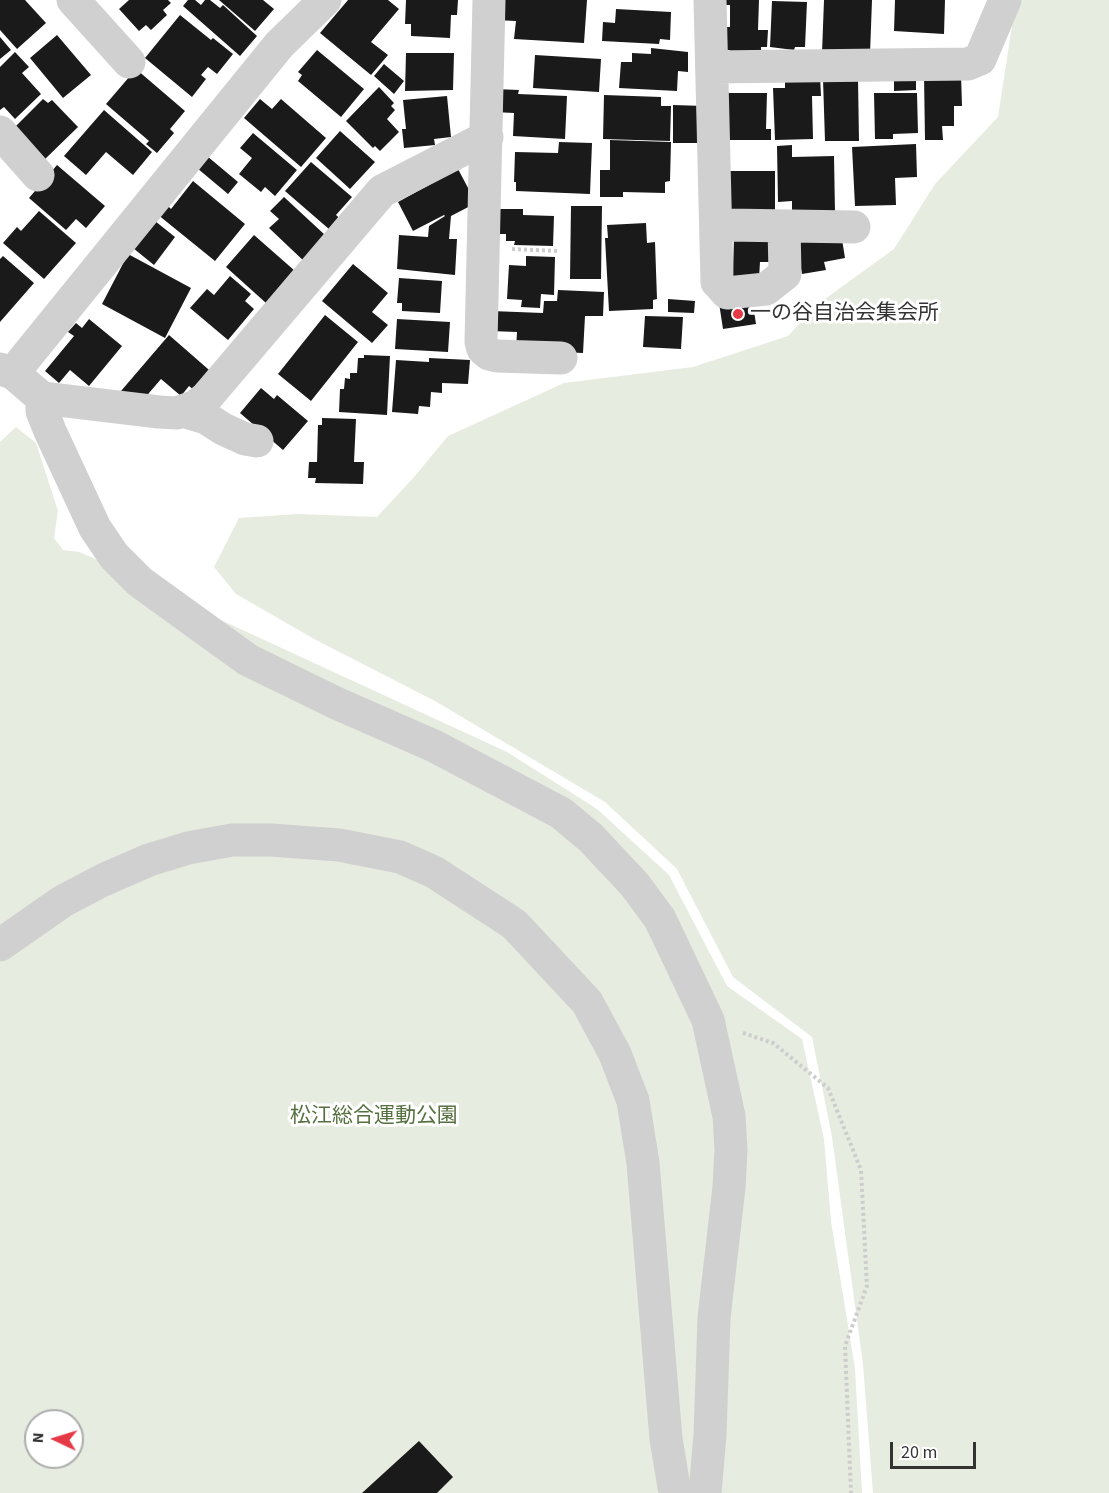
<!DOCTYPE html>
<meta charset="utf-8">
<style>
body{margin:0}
#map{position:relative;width:1109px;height:1493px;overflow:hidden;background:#fff;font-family:"Source Sans 3",sans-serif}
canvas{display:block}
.north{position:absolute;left:24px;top:1409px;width:60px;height:60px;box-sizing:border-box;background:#fff;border:2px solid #adadad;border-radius:50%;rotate:274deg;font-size:16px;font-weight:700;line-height:24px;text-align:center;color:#333}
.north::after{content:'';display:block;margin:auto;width:21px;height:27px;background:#e63946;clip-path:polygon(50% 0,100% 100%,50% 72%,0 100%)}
.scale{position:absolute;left:890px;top:1442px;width:86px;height:27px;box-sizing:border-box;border:3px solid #333;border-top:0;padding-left:8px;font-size:18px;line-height:21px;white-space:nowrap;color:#333;-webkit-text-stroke:4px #fff;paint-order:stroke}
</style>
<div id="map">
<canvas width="1109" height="1493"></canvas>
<div class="north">N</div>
<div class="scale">20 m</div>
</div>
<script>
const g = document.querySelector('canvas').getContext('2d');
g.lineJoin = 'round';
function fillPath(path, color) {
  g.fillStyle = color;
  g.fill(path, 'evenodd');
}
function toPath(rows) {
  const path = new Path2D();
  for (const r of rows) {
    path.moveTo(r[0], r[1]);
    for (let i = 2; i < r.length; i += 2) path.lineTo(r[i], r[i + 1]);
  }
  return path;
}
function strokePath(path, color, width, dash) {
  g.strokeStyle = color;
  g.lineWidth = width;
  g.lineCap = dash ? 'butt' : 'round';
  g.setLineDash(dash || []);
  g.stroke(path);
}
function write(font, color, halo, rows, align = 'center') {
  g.font = font + ' "Source Sans 3","Noto Sans JP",sans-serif';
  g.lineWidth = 6;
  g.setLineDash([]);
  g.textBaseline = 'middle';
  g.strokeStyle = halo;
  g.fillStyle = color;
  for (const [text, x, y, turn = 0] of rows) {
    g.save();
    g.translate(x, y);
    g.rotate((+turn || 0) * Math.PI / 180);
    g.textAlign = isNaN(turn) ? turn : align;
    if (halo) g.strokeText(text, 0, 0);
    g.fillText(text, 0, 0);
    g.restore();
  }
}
const green = toPath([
 [1016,0,1109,0,1109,1493,873,1493,863,1364,832,1137,812,1037,733,977,677,869,605,802,435,701,316,640,236,594,214,567,239,518,298,514,377,517,415,476,448,436,564,383,693,367,788,336,818,304,894,249,935,184,998,117],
 [16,427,36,443,58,511,54,538,63,550,79,552,105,563,184,603,507,752,597,809,669,875,727,986,802,1039,824,1139,831,1221,855,1369,862,1493,0,1493,0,442],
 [36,1421,72,1421,72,1457,36,1457]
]);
const building = toPath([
 [0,0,25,0,46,23,17,49,0,30],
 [129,0,168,0,171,3,163,10,167,15,151,30,146,25,139,31,119,9],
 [188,0,195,0,201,5,205,0,210,0,220,8,223,5,257,36,240,56,183,6],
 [219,0,263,0,274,9,255,31],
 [348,0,388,0,399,9,371,42,388,55,371,75,320,33],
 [406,0,458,0,457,15,451,15,450,38,411,36,411,24,405,24],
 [496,0,587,0,584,43,514,39,516,21,494,20],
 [718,0,759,0,758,30,768,30,767,47,761,47,761,56,729,55,730,50,723,50,723,27,730,27,730,5,718,5],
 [824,0,872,0,870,54,822,53],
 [895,0,945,0,944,34,894,31],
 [772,1,807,2,805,47,795,47,794,50,770,47],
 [616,9,671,12,670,40,660,39,659,44,602,41,603,22,615,23],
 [180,15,211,40,213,38,233,54,217,74,208,67,201,75,206,79,192,97,145,58],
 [57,35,91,75,63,98,30,58],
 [0,37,11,50,0,59],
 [651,48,688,52,688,72,678,71,677,91,619,88,621,62,632,62,632,53,651,54],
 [317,50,364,89,341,117,298,81,302,75,298,72],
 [15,52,29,67,22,73,41,94,15,119,4,107,0,110,0,67],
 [406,53,454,53,453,90,405,91],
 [535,55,601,59,599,92,533,88],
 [384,64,404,81,394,94,374,76],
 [136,69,185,111,170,129,174,133,157,153,146,144,149,141,106,104],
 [916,73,916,90,894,91,894,74],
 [961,74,962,106,954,106,954,126,942,126,943,140,925,140,924,75],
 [820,76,821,96,812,96,813,139,775,140,773,88,785,88,785,77],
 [823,79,858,79,859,141,825,141],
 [379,87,394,103,391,106,395,110,387,119,399,132,380,151,375,146,373,148,346,121],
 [495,89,519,90,518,94,567,96,565,139,513,136,514,113,494,112],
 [727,93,767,93,766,129,771,129,771,140,727,140],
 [874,93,917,93,918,133,893,134,893,139,875,139],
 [604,95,661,97,661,106,671,106,670,141,603,139],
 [447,96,451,137,434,139,435,145,404,148,402,129,406,129,403,100],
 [43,99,48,103,52,100,78,127,42,162,12,130],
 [260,99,272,109,281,99,326,138,301,167,244,118],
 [673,105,704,106,704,143,673,143],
 [104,110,152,152,133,175,106,152,86,175,64,156],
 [340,131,375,162,350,189,316,158],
 [253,133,297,170,275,196,265,187,261,192,239,174,252,158,240,148],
 [610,140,671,142,670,181,665,182,665,193,623,192,623,197,600,197,600,170,610,170],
 [559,142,592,143,590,194,516,191,516,182,514,182,515,152,558,153],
 [916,144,917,177,895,178,896,205,855,206,852,147],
 [792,145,792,157,834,156,835,213,792,215,792,201,778,202,777,146],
 [207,156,238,182,228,194,197,168],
 [311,162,352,197,336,215,347,225,337,236,285,191],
 [57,165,105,206,86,228,76,219,66,230,29,198],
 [458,169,476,203,451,216,449,239,457,239,455,275,397,269,399,235,428,237,429,226,445,216,444,215,413,231,398,202],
 [728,171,775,171,775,217,728,217],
 [193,181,245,224,215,261,157,214,166,204,171,209],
 [284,197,325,235,307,264,269,228,279,219,270,211],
 [571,206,602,206,601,279,570,279],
 [496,209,523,209,523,215,554,216,553,246,514,245,515,241,506,241,506,234,496,234],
 [39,211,76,243,44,279,3,243,17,227,21,231],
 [155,221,175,237,154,265,133,248],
 [646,223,647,243,655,242,657,299,653,300,653,309,609,311,605,238,608,238,607,225],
 [841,233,845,258,824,262,826,270,802,274,796,241],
 [254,235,295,271,266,303,226,267],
 [734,236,772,236,772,262,760,262,759,278,733,278],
 [128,254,191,288,165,338,102,304],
 [3,256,34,283,0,322,0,259],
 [526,256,555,257,554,295,541,294,540,308,521,307,522,300,507,299,509,265,526,266],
 [353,264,388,293,372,312,388,325,372,343,322,301],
 [230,276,251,294,245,301,254,309,228,340,190,308,207,289,214,295],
 [399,278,442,281,440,313,402,311,402,303,397,303],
 [558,290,604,292,603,316,585,316,583,353,516,350,517,332,490,331,491,311,543,313,544,301,557,301],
 [752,298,756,324,723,329,719,303],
 [668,299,695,301,694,313,668,312],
 [325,315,358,342,311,401,278,374],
 [645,316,683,317,681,349,643,347],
 [89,319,122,346,89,386,70,370,59,383,45,371,74,336,68,332,76,323,82,328],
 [397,319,450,322,448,352,395,349],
 [169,335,216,376,200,395,189,386,181,396,161,379,143,400,121,391],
 [364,355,390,356,387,415,339,412,340,389,344,389,345,378,350,379,350,373,357,373,358,358,364,358],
 [429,358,470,360,468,384,442,383,442,393,431,392,430,407,419,406,418,414,392,412,396,360,429,362],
 [261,388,274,399,277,395,308,421,283,450,240,413],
 [322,418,356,419,354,462,364,462,363,484,315,483,316,478,308,478,309,462,317,462,318,425,322,425],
 [419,1441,453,1477,437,1493,362,1493]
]);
const path = toPath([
 [512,249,559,251],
 [743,1033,773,1043,828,1088,861,1170,867,1286,845,1346,851,1493]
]);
const minor = toPath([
 [73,0,129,62],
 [489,0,481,342,483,349,489,354,497,356,561,358],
 [710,0,717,282,727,293,766,289,785,274,784,226],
 [712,67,968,64,980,59,1005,0],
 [0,132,38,175],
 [728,225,854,227],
 [0,369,13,373,42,398,159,412,177,413,196,406,206,398,382,191,487,137],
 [13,373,279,45,325,0],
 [42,398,42,411,50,431,95,528,114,556,140,582,248,660,336,703,434,746,561,813,591,838,635,885,660,919,708,1020,729,1116,731,1150,729,1187,714,1318,710,1435,705,1493],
 [186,412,206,418,223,429,245,439,257,441],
 [0,945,63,901,103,880,149,860,188,848,232,840,271,840,339,845,400,857,434,872,514,924,587,1002,615,1054,633,1101,643,1163,666,1439,675,1493]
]);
const markers = [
 [738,314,6,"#e63946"]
];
const poiNames = [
 ["一の谷自治会集会所",750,314]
];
const parkNames = [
 ["松江総合運動公園",374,1117]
];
fillPath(green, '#e6ecdf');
fillPath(building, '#1a1a1a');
strokePath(path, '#cdcdcd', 4, [3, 3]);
strokePath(minor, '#d0d0d0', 33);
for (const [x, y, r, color] of markers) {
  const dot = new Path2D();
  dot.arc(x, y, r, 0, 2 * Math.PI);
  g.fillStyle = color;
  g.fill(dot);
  strokePath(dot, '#fff', 2);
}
write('21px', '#333', '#fff', poiNames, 'left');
write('21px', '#56703f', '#fff', parkNames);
</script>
